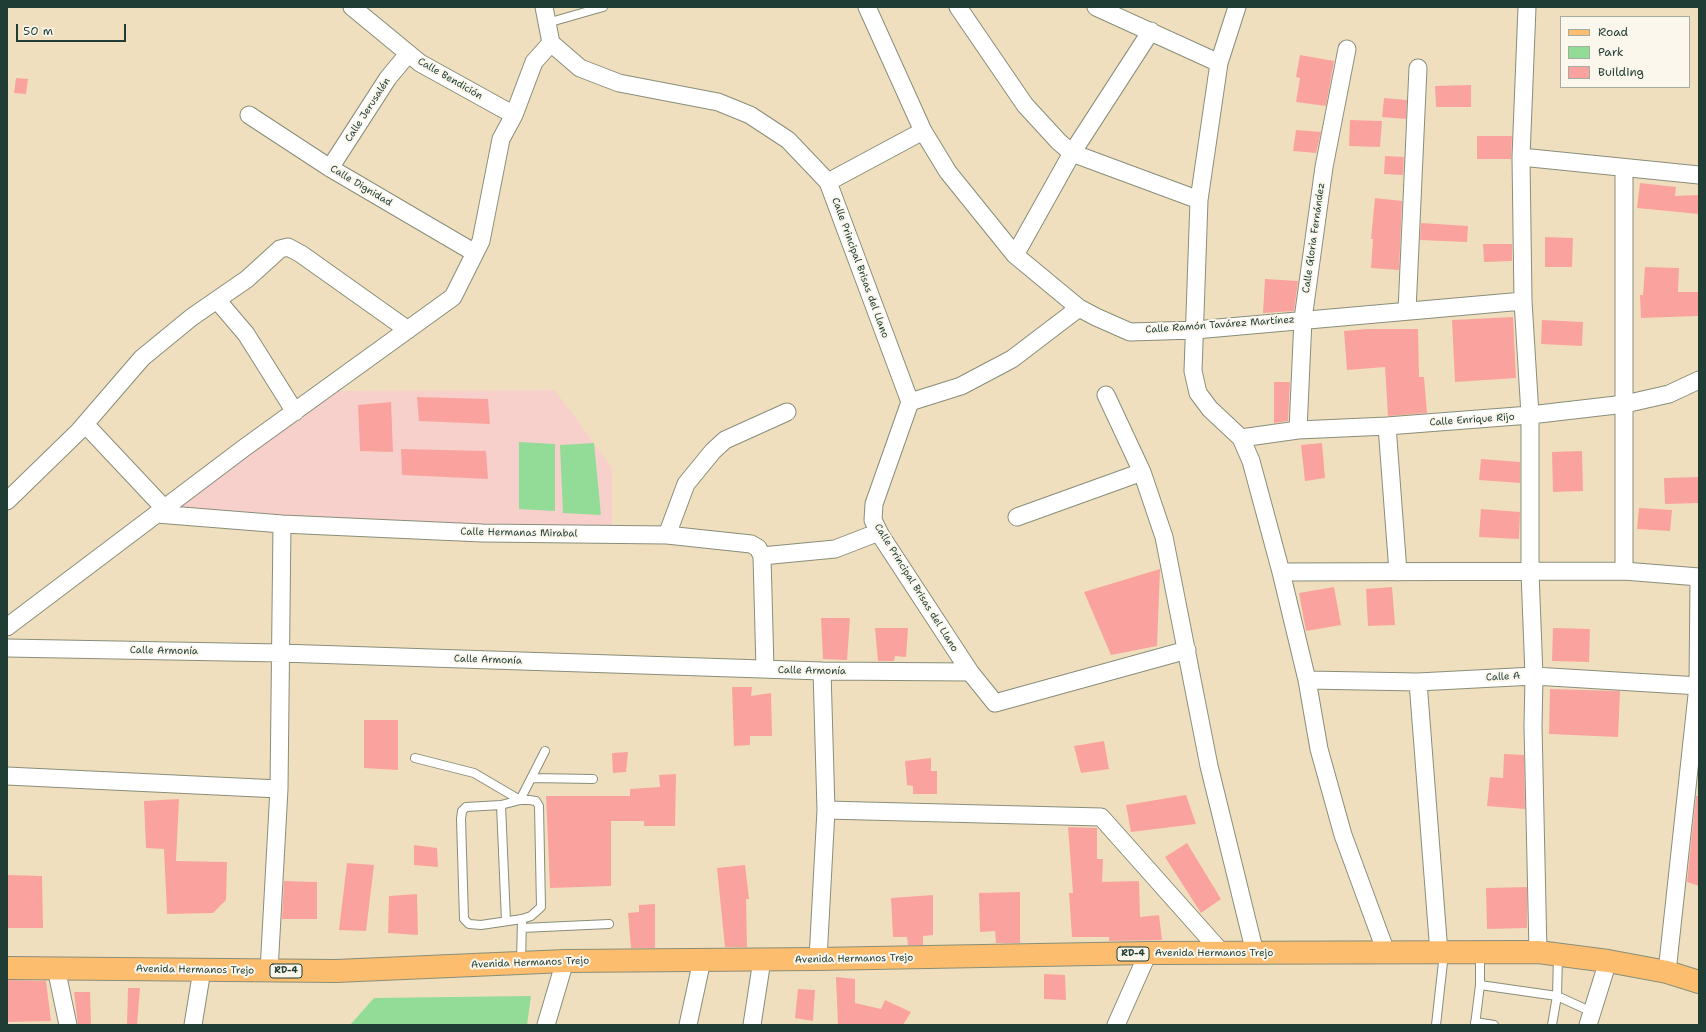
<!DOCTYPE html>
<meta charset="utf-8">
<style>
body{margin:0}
#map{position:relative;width:1706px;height:1032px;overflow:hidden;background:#f0dfbe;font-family:"Shantell Sans",sans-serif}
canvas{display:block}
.frame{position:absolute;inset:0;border:8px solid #1f3d34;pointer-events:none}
.legend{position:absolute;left:1560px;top:16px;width:130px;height:72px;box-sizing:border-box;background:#fbf7ec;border:1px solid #a3ada2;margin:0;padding:5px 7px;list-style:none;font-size:12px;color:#1f3d34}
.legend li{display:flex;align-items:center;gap:8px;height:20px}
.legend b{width:20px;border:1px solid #a3ada2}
.scale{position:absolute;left:16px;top:24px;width:110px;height:18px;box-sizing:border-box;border:2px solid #1f3d34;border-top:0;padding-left:5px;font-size:12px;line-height:14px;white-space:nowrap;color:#1f3d34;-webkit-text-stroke:3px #fbf7ec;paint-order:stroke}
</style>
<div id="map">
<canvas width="1706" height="1032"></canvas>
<div class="frame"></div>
<ul class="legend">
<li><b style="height:5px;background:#fcbd6f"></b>Road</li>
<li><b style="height:11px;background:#92dc98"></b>Park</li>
<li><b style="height:11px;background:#faa39e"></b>Building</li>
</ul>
<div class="scale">50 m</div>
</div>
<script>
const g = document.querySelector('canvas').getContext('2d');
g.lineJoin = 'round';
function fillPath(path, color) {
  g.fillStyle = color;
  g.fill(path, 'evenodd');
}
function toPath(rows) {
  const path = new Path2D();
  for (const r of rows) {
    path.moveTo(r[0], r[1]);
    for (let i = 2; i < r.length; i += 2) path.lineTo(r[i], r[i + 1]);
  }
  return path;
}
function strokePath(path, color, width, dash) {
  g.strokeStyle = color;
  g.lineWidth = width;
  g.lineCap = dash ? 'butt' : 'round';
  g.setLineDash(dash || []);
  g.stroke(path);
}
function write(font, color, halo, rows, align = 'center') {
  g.font = font + ' "Shantell Sans",sans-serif';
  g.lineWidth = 4;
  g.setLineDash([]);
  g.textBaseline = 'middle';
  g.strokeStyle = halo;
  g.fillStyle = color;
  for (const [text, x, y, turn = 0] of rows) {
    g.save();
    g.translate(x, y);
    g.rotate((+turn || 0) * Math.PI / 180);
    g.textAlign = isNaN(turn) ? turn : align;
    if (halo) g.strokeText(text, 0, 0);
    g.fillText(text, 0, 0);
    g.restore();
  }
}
const built = toPath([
 [555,390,612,468,612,534,157,514,322,391]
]);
const green = toPath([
 [519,442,555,444,555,511,519,509],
 [594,443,601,515,563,513,560,445],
 [531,996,527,1025,350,1025,374,998]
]);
const building = toPath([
 [1300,55,1334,61,1326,106,1296,102,1300,78,1296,77],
 [16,78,28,79,26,94,14,93],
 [1471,85,1471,107,1436,107,1435,86],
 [1384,98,1407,100,1406,119,1382,117],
 [1350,120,1382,121,1380,147,1349,146],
 [1296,130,1321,132,1316,153,1293,151],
 [1477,136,1512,136,1511,159,1477,159],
 [1385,156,1404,157,1403,175,1384,174],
 [1640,183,1676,187,1675,196,1699,195,1699,214,1637,208],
 [1375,198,1402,201,1399,270,1371,268,1373,239,1371,239],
 [1421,223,1468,226,1467,242,1420,240],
 [1545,237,1573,238,1572,267,1545,267],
 [1483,244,1512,244,1512,261,1484,262],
 [1645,267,1679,268,1678,292,1699,292,1699,316,1641,318,1640,295,1643,295],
 [1265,279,1298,281,1294,311,1263,313],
 [1513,317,1516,378,1455,382,1452,320],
 [1542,320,1583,322,1582,346,1541,344],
 [1366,329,1418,329,1419,377,1424,377,1427,413,1388,416,1385,367,1347,370,1344,331],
 [1274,382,1290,382,1288,421,1274,423],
 [417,397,488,399,490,424,419,421],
 [391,402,393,452,360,451,358,405],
 [1322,443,1325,478,1305,481,1301,445],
 [401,449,486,451,488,479,402,475],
 [1582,451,1583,491,1553,492,1552,452],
 [1481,459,1520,462,1520,483,1479,480],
 [1699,477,1699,503,1665,504,1664,478],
 [1639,508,1672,510,1670,531,1637,529],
 [1481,509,1520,512,1519,539,1479,537],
 [1160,569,1157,646,1111,655,1084,592],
 [1334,587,1341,625,1306,631,1299,593],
 [1392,587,1395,625,1368,626,1366,589],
 [821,618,850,618,847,660,823,659],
 [875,628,908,628,906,657,895,656,894,661,878,661],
 [1553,628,1590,629,1589,662,1552,661],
 [732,687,752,687,751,696,771,693,772,736,750,736,750,745,734,746],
 [1550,689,1620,691,1618,737,1549,734],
 [364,720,398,720,398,770,364,768],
 [1104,741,1109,769,1081,773,1074,746],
 [628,752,626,772,613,773,612,753],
 [1504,754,1524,755,1525,809,1487,806,1490,777,1503,778],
 [931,758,931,771,937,771,937,794,913,794,913,786,907,785,905,761],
 [676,774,675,826,644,826,644,821,611,821,611,886,550,888,546,796,630,796,630,789,660,787,659,775],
 [1186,795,1196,824,1131,832,1126,805],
 [1696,796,1699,796,1699,886,1687,882],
 [179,799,176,861,227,862,226,900,213,913,167,914,164,849,146,848,144,801],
 [1068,827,1097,828,1097,859,1103,859,1102,882,1139,881,1140,917,1159,915,1162,940,1109,941,1109,937,1072,937,1069,893,1073,893],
 [1187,843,1221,899,1201,913,1165,857],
 [414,845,437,848,438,867,414,865],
 [347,863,374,865,366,931,339,930],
 [745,865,749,899,746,899,747,947,725,947,717,868],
 [7,875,42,876,43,928,7,928],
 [284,881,317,882,317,919,282,919],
 [1527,887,1527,928,1487,929,1486,888],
 [1020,892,1020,943,996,943,995,931,980,932,979,893],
 [417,894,418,935,388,933,389,896],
 [933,895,933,935,923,936,923,945,908,945,907,937,893,937,891,898],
 [655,904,655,948,631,948,628,913,639,912,639,905],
 [1044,974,1065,975,1066,1000,1044,999],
 [836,977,855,979,855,1003,881,1009,885,1000,911,1012,903,1025,838,1025],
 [7,980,46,981,51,1021,7,1022],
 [128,988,140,988,137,1025,127,1025],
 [798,989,815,990,813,1021,795,1018],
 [74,992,90,992,91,1025,78,1025]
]);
const lane = toPath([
 [547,23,603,7],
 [415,758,474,773,520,800,545,751],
 [533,778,593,779],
 [501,805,520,800,529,800,536,801,539,806,541,907,531,916,522,919],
 [506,921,501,805,466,807,462,811,461,819,464,919,469,924,481,925,522,919,521,963],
 [522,928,609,924],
 [1558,955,1557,996,1592,1012],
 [1480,985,1480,953],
 [1475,1022,1494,1025],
 [1436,1025,1444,953],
 [1475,1025,1480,985,1557,996,1552,1025]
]);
const street = toPath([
 [352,7,420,63,514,115],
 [544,7,551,43,580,68,619,83,718,102,750,115,788,140,828,182,910,402,874,504,873,520,881,536,970,672,995,703,1187,650],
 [867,7,923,131,948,172,1015,255,1079,308,1096,317,1130,332,1195,330,1523,301],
 [958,7,1025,105,1059,142,1072,153,1199,200],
 [1096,7,1219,63],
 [1237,7,1219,63,1199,200,1193,371,1198,393,1210,409,1241,438,1251,461,1281,572,1307,680,1319,749,1343,835,1386,952],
 [1527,7,1521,157,1523,301,1530,415,1530,572,1534,676,1533,726,1538,952],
 [249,115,330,168,475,253],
 [1521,157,1699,175],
 [330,168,388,78,408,54],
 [1624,168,1624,571],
 [828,182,923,131],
 [1015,255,1072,153,1151,31],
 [217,300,246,334,295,412],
 [1407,311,1418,68],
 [1106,395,1142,472,1164,537,1209,766,1255,953],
 [910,402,961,386,1012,359,1079,308],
 [85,424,164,508],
 [1387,426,1398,572],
 [1298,430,1303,319,1324,167,1347,49],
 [1241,438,1298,430,1387,426,1530,415,1625,404,1669,394,1699,380],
 [7,501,79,431,142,358,192,317,247,279,280,249,288,247,301,254,408,330],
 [157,514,282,524,482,533,667,535,751,544,758,548,762,556,765,669],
 [1017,517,1142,472],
 [667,535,686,484,713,451,725,440,787,412],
 [762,556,835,549,879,532],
 [1281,572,1624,571,1699,577],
 [7,627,244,448,453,297,481,241,501,139,514,115,534,62,551,43],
 [7,648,281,653,822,671,970,672],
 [1307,680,1418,682,1534,676,1699,686],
 [1418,682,1439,953],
 [7,776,279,789],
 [826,810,1101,817,1223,954],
 [818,959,826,810,822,671],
 [56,968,68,1025],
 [269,971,279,789,282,524],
 [1667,972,1698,686,1699,578],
 [193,1025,202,970],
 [546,1025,565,961],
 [688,1025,702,960],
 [752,1025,762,960],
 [1116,1025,1148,953],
 [1588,1025,1608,961]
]);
const primary = toPath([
 [7,968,336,971,565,961,818,959,1148,953,1538,952,1608,961,1667,972,1699,982]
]);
const shields = [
 [1133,954,32],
 [286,971,32]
];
const shieldNames = [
 ["RD-4",1133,954],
 ["RD-4",286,971]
];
const streetNames = [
 ["Calle Bendición",450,79,30],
 ["Calle Jerusalén",368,110,-57],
 ["Calle Dignidad",361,186,31],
 ["Calle Gloria Fernández",1314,238,-82],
 ["Calle Principal Brisas del Llano",860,268,70],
 ["Calle Ramón Tavárez Martínez",1220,325,-4],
 ["Calle Enrique Rijo",1472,420,-4],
 ["Calle Hermanas Mirabal",519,533,1],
 ["Calle Principal Brisas del Llano",916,588,58],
 ["Calle Armonía",164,651,1],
 ["Calle Armonía",488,660,2],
 ["Calle Armonía",812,671,1],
 ["Calle A",1503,677,-3],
 ["Avenida Hermanos Trejo",1214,953],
 ["Avenida Hermanos Trejo",854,959,-1],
 ["Avenida Hermanos Trejo",530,963,-2],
 ["Avenida Hermanos Trejo",195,970,1]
];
fillPath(built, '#f7d0cb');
fillPath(green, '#92dc98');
fillPath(building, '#faa39e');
strokePath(lane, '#888e79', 10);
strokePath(street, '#888e79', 19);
strokePath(primary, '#888e79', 24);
strokePath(lane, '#fff', 8);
strokePath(street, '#fff', 17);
strokePath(primary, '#fcbd6f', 22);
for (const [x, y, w] of shields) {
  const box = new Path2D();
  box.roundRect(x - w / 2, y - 7, w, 14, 3);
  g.fillStyle = '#fbf7ec';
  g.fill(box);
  strokePath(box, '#1f3d34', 1);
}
write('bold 9px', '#1f3d34', null, shieldNames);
write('10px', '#1f3d34', '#fbf7ec', streetNames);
</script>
